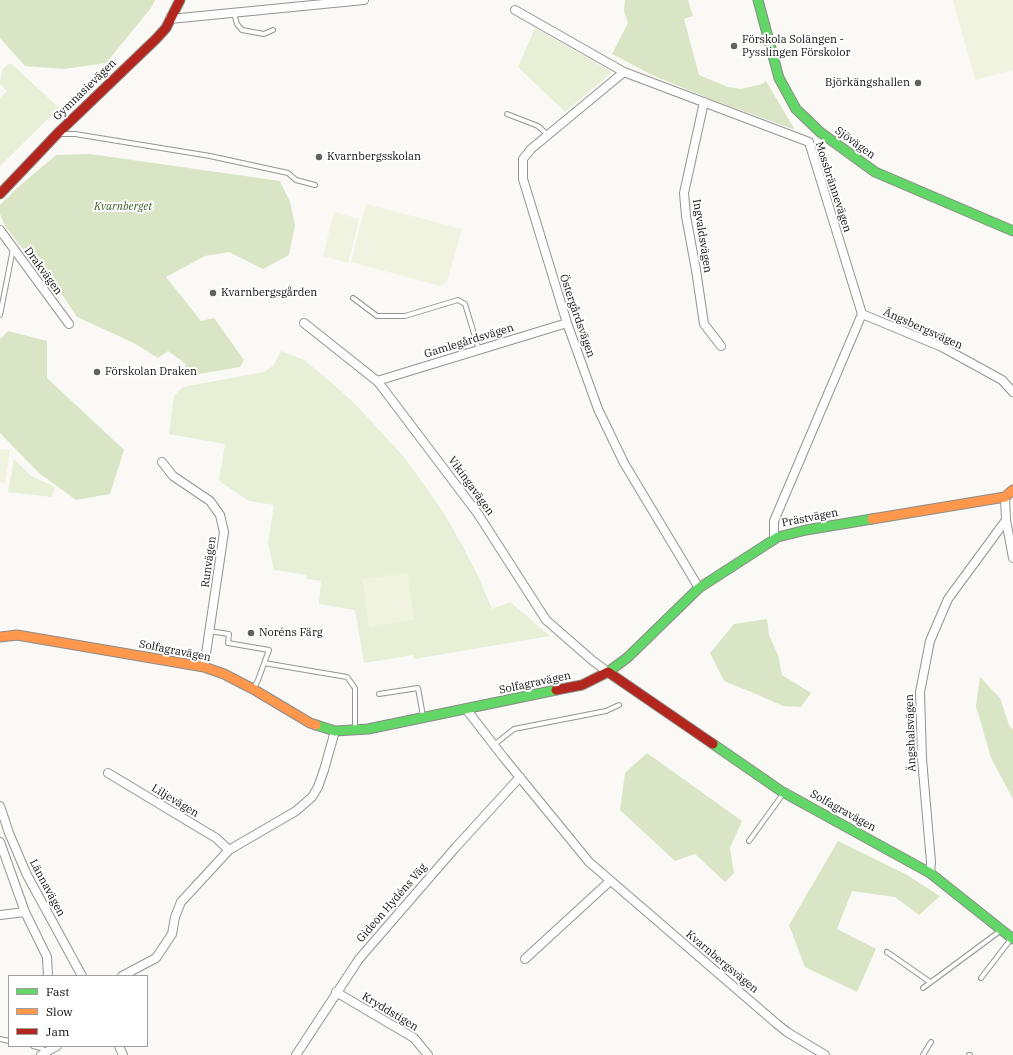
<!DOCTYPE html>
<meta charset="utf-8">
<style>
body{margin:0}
#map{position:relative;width:1013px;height:1055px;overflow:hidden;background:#fbf9f5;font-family:"IBM Plex Serif",serif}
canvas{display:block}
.legend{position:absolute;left:8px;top:975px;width:140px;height:72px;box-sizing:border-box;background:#fff;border:1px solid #9f9f9f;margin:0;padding:5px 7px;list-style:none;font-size:12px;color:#0f0f0f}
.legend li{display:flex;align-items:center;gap:8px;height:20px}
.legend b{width:20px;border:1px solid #9f9f9f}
</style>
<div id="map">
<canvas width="1013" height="1055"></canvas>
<ul class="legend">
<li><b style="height:5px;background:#63d668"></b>Fast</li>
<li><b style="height:5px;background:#ff974d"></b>Slow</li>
<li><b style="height:5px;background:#b3261e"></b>Jam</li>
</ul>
</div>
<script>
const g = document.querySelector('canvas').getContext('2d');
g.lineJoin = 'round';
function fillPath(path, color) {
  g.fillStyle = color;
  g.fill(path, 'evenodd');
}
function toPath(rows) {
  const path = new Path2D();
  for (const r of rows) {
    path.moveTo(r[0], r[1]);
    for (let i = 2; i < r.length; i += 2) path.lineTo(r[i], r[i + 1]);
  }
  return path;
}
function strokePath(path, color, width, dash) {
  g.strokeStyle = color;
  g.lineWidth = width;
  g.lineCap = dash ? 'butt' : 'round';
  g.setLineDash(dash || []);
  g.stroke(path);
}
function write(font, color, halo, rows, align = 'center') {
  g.font = font + ' "IBM Plex Serif",serif';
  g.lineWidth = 4;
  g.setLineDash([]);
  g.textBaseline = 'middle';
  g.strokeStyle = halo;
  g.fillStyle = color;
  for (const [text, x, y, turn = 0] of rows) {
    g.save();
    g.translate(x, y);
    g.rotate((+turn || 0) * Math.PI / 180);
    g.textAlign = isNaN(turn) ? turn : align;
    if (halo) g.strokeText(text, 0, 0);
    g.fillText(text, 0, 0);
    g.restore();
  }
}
const green = toPath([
 [535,28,612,72,565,112,518,67],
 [8,64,12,64,59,108,0,166,0,98,7,91,0,84,0,80,3,69],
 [281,351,304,360,331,382,357,406,404,457,425,486,445,515,462,545,478,576,492,609,510,602,550,636,414,659,413,655,364,663,355,610,319,604,321,581,307,579,307,575,274,570,268,542,274,505,249,501,219,481,225,444,169,434,174,396,183,387,264,372,273,366],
 [14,459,31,476,55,487,52,497,8,492]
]);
const forest = toPath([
 [0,0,155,0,151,8,106,63,64,69,25,66,0,38],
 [625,0,688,0,693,16,684,19,699,75,728,87,741,89,762,84,766,81,795,130,713,100,654,76,612,54,628,23,624,11],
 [90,154,280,181,290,202,295,225,289,255,263,269,229,252,205,256,166,277,201,321,214,318,244,360,240,367,182,377,186,364,168,351,158,358,134,343,77,317,60,291,43,275,5,226,0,214,0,205,16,189,56,155],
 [8,331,47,341,47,378,124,450,110,494,76,500,39,473,0,433,0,339],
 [767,619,769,635,778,655,782,675,811,693,801,707,783,706,756,694,724,681,710,653,734,624],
 [980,677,1000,698,1009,725,1013,730,1013,799,991,758,976,706],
 [647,753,742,821,730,848,734,873,725,882,695,854,675,861,620,810,625,773],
 [838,841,907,875,940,896,919,915,895,897,852,891,837,929,876,949,857,992,805,967,789,925]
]);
const pitch = toPath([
 [953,0,1013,0,1013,70,975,80],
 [366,204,462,229,447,282,440,286,351,262],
 [334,212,359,219,348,263,323,256],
 [0,449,10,450,5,483,0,482],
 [408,573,414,620,369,627,362,579]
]);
const lane = toPath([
 [234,13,237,24,242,30,264,34,273,30],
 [507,114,538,126,548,135],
 [60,134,75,134,210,156,288,173,296,180,315,185],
 [353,298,377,316,405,316,458,300,465,304,479,350],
 [0,315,13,249],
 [209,631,229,634,228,643,269,650,258,680,254,688],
 [264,663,347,677,355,688,355,730],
 [379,694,418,688,423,716],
 [494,745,514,729,606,711,619,705],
 [749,841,783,794],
 [887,952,930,982],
 [981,978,1011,939],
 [923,988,1000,931],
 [0,1039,9,1041],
 [33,1046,41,1048,46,1051],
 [923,1055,931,1042],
 [969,1055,970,1055]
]);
const street = toPath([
 [515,10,624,72,809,142,862,314,774,521,774,539],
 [170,19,364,0],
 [624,72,531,149,523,159,523,179,567,323,598,409,624,463,699,588],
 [704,102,684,193,686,216,696,270,704,324,721,346],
 [0,230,69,324],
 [862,314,942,347,1002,380,1013,392],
 [304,323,377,381,382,387,478,514,546,620,593,661,608,672],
 [377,381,567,323],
 [162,462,173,476,210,501,220,515,224,532,204,667],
 [1005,497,1006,520,1013,558],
 [466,709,504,758,589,862,777,1024,787,1032,825,1055],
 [108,773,216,838,229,850],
 [0,806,9,833,27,875,82,976],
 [0,842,25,912,47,957,48,976],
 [930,873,931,862,922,759,920,692,930,641,948,599,1006,520],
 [0,915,25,912],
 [525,959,610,881],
 [122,976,156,958,172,934,175,917,181,902,229,850,296,811,312,797,318,787,324,770,335,731],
 [336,992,414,1038,428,1055],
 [119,1046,123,1055],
 [41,1055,57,1046],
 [296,1055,359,959,456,847,520,777]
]);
const fast = toPath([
 [758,0,779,78,796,109,820,132,875,172,1013,231],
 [608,672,627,658,699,588,778,537,806,530,872,519],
 [316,725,335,731,368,729,556,690],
 [713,744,781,791,930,873,1013,939]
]);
const slow = toPath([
 [872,519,1005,497,1013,490],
 [0,637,17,635,204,667,224,674,253,689,310,723,316,725]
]);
const jam = toPath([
 [0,194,57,134,156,39,166,28,180,0],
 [556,690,582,685,608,672,713,744]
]);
const markers = [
 [734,46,4,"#626160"],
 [918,83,4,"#626160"],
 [319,157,4,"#626160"],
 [213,293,4,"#626160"],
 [97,372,4,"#626160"],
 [251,633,4,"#626160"]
];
const poiNames = [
 ["Förskola Solängen -",742,40],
 ["Pysslingen Förskolor",742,53],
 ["Björkängshallen",910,83,"right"],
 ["Kvarnbergsskolan",327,157],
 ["Kvarnbergsgården",221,293],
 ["Förskolan Draken",105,372],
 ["Noréns Färg",259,633]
];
const streetNames = [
 ["Gymnasievägen",85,90,-44],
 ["Sjövägen",855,143,36],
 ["Mossbrännevägen",833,187,72],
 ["Ingvaldsvägen",702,236,81],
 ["Drakvägen",43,271,54],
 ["Östergårdsvägen",577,316,71],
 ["Ängsbergsvägen",923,329,24],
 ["Gamlegårdsvägen",469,341,-17],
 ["Vikingavägen",471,486,54],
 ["Prästvägen",810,518,-11],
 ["Runvägen",209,562,-82],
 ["Solfagravägen",175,651,11],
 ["Solfagravägen",535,683,-12],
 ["Ängshalsvägen",911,733,-92],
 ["Liljevägen",175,801,31],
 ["Solfagravägen",843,811,29],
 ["Lännavägen",47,888,62],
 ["Gideon Hydéns Väg",392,903,-49],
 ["Kvarnbergsvägen",722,962,40],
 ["Kryddstigen",390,1012,31]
];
const parkNames = [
 ["Kvarnberget",123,207]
];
fillPath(green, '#e7efd7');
fillPath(forest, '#d9e5c5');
fillPath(pitch, '#f0f3e0');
strokePath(lane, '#959493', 6);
strokePath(street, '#959493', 10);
strokePath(fast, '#8c8b89', 11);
strokePath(slow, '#8c8b89', 11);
strokePath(jam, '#8c8b89', 11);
strokePath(lane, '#fefefe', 4);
strokePath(street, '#fefefe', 8);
strokePath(fast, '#63d668', 9);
strokePath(slow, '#ff974d', 9);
strokePath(jam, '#b3261e', 9);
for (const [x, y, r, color] of markers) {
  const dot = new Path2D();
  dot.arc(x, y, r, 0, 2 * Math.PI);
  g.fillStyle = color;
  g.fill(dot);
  strokePath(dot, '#fff', 1.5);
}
write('11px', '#0f0f0f', '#fff', poiNames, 'left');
write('11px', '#0f0f0f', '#fff', streetNames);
write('italic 11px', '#386124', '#fff', parkNames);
</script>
